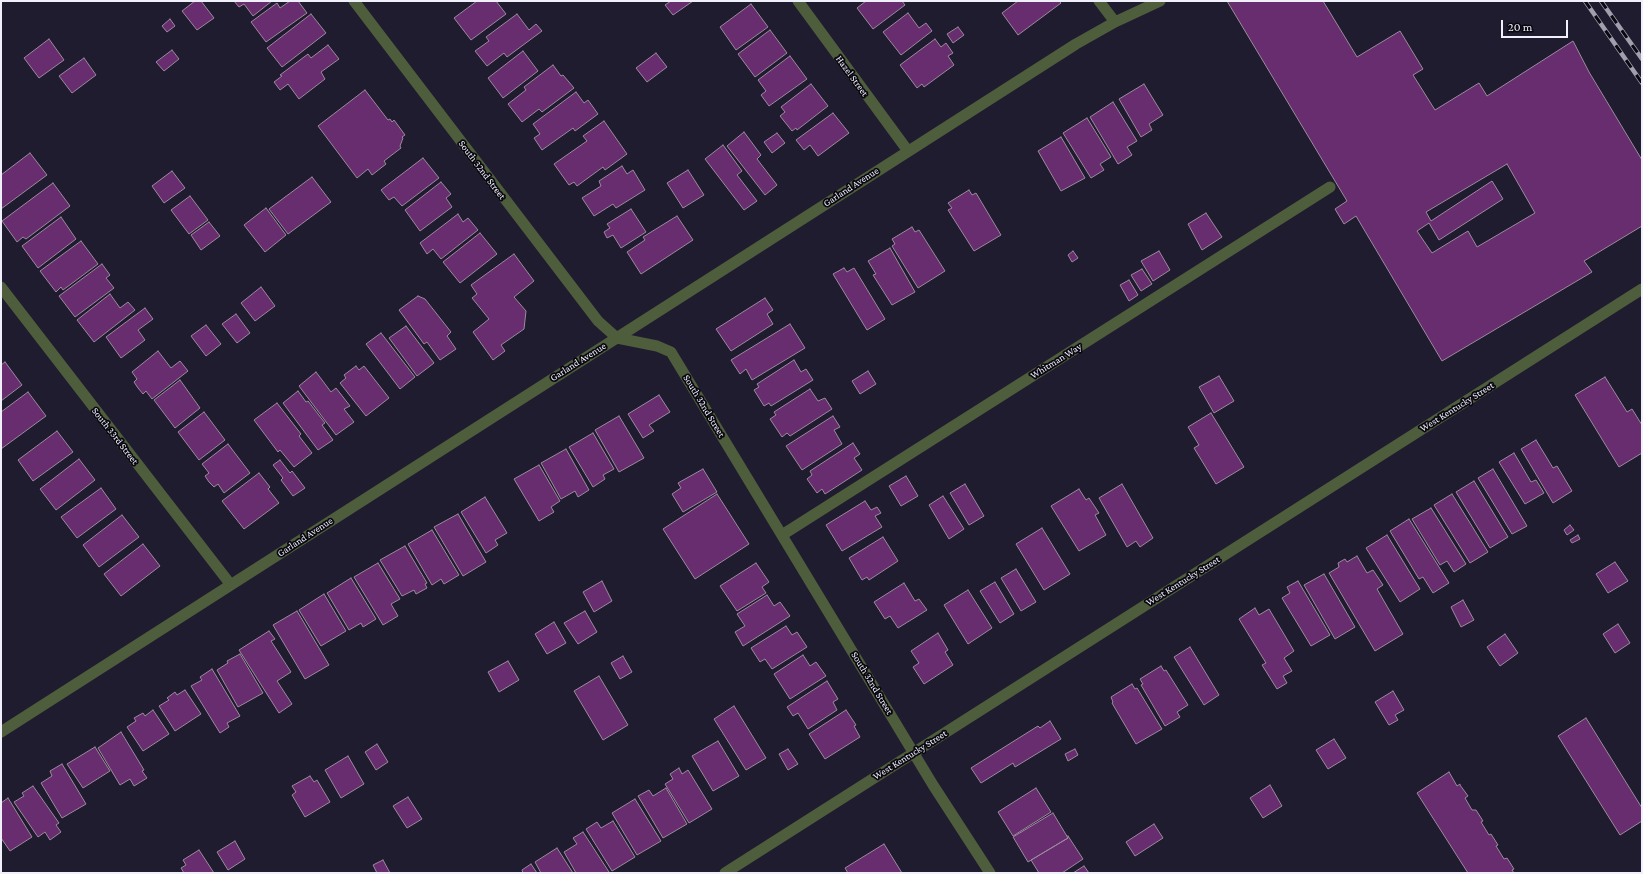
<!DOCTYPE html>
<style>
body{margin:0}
#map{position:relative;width:1643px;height:874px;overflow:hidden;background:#1f1c2f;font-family:"Crimson Pro",serif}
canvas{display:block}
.frame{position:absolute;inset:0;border:2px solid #f0effc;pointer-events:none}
.scale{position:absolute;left:1501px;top:20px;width:67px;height:18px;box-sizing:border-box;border:2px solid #f0effc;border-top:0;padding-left:5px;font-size:12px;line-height:14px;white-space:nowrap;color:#f0effc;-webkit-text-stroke:3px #090810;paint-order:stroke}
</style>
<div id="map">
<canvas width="1643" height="874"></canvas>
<div class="frame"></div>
<div class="scale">20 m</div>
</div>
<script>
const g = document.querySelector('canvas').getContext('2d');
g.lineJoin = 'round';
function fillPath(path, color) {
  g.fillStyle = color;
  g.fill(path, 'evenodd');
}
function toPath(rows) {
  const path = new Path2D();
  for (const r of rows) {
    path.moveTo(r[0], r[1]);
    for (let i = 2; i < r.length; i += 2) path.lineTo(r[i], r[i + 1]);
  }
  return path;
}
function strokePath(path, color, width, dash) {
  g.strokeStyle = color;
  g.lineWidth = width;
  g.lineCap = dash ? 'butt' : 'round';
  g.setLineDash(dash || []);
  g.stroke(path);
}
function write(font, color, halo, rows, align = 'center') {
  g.font = font + ' "Crimson Pro",serif';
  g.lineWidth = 3.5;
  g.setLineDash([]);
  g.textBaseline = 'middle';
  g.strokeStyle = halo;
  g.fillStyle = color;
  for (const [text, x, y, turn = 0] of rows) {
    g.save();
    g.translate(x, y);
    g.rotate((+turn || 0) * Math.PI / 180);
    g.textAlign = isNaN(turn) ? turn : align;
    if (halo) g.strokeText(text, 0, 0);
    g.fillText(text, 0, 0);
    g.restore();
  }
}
const building = toPath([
 [195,1,201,1,214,18,197,30,182,11,195,1],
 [234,1,272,1,253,16,244,4,239,7,234,1],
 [290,1,298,1,307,13,266,42,251,22,277,3,280,8,290,1],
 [477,1,496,1,506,14,471,40,454,18,477,1],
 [671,1,693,1,673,15,665,5,671,1],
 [866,1,902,1,905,5,873,29,857,8,866,1],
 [1018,1,1059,1,1061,3,1018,35,1002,13,1018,1],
 [1227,1,1323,1,1357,57,1400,31,1423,69,1413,75,1435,110,1479,83,1487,96,1573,41,1589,72,1642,160,1642,226,1584,261,1592,272,1442,361,1356,216,1344,224,1335,209,1347,201,1227,1],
 [1507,164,1535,213,1477,247,1468,231,1432,253,1417,231,1429,223,1439,240,1503,199,1492,181,1431,221,1426,212,1507,164],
 [751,4,768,27,736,50,720,27,751,4],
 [908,13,919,28,926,23,932,31,901,55,883,32,908,13],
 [311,14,326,33,282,67,267,48,311,14],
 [517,14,529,30,536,24,542,31,507,57,504,53,487,66,475,51,489,41,486,37,517,14],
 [170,19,175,26,167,32,162,26,170,19],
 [958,27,964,35,953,43,947,34,958,27],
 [770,30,787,53,755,77,738,54,770,30],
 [49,39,64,60,39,78,24,58,49,39],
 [935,39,941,47,946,43,953,53,948,56,954,65,924,87,922,84,917,88,900,65,935,39],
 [328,45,339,59,321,72,325,79,299,99,288,84,280,90,274,82,282,76,280,75,308,54,311,58,328,45],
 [172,50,179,59,164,71,156,62,172,50],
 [523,51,538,71,503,98,488,78,523,51],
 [656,53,667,67,647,82,636,68,656,53],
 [790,56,807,79,769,106,761,95,766,91,758,80,790,56],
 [84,58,96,75,72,93,59,76,84,58],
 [553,65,561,76,563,75,574,88,542,112,539,109,522,122,508,104,526,90,524,87,553,65],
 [811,84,828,106,797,130,796,128,792,131,780,116,785,112,781,107,811,84],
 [1144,84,1163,115,1149,124,1152,130,1141,137,1119,99,1144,84],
 [365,90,388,120,390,119,392,122,394,120,405,135,402,137,403,138,400,146,401,148,384,161,386,164,372,175,368,169,357,178,318,126,365,90],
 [576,92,584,103,588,100,598,114,575,131,573,128,542,150,534,138,540,134,533,124,576,92],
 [1113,102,1137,141,1127,147,1132,155,1118,164,1090,117,1113,102],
 [833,113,849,133,818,156,810,145,804,150,796,140,833,113],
 [1087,118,1111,157,1100,164,1104,170,1091,178,1063,133,1087,118],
 [604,121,627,154,605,170,603,167,577,186,574,182,569,185,554,164,587,141,583,136,604,121],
 [744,132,761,155,757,159,777,185,765,195,727,146,744,132],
 [777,133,785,143,772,153,764,142,777,133],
 [1061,137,1085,178,1061,191,1038,151,1061,137],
 [723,145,742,171,737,175,757,201,744,210,705,159,723,145],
 [30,153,47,175,1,209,1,175,30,153],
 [423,158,439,178,402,206,394,197,389,200,381,190,423,158],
 [622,166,627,174,633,170,645,190,616,208,613,204,594,216,582,198,601,186,599,181,622,166],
 [688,170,704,195,683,208,667,183,688,170],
 [172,171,185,188,164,203,152,186,172,171],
 [312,177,331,202,288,234,269,209,312,177],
 [441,182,451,194,446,198,452,207,420,231,405,210,441,182],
 [53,183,70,206,26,239,23,237,17,242,2,221,53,183],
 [969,190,972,195,976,193,1001,235,974,251,948,210,952,208,948,203,969,190],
 [190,196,208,220,189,234,171,210,190,196],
 [266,208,286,235,265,252,244,225,266,208],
 [631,209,646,232,621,248,613,235,607,238,604,232,610,228,607,224,631,209],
 [1206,213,1222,237,1202,250,1188,224,1206,213],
 [458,214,463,222,468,218,478,230,441,259,433,249,427,254,420,243,458,214],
 [677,216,693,240,641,274,627,252,645,240,643,237,677,216],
 [61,217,76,239,38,268,22,246,61,217],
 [209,222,220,236,201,250,191,235,209,222],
 [912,227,915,232,919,230,945,271,918,288,892,246,895,244,892,239,912,227],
 [480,233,497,254,460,283,443,262,480,233],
 [81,241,98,264,63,290,61,287,56,292,40,271,81,241],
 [890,248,915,292,892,305,873,275,876,274,868,261,890,248],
 [1073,251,1078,258,1072,262,1068,255,1073,251],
 [1159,251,1170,270,1153,281,1141,261,1159,251],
 [514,254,534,281,514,297,526,311,524,329,501,345,505,351,493,360,473,332,489,319,472,298,477,294,471,285,514,254],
 [102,264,110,275,106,278,114,288,75,317,59,296,102,264],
 [844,268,847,272,854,268,885,319,867,330,833,274,844,268],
 [1142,269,1152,284,1141,291,1131,275,1142,269],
 [1129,280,1138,295,1129,301,1120,285,1129,280],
 [261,287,275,306,255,321,241,303,261,287],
 [110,294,120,308,128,302,135,310,94,342,77,320,110,294],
 [418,296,425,299,451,332,447,336,456,349,440,360,427,342,424,344,399,310,418,296],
 [765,298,773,310,767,314,773,324,731,351,716,329,765,298],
 [145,308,153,319,138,330,145,340,121,358,106,337,145,308],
 [236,314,250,333,237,343,222,324,236,314],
 [790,324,805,348,752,380,746,369,740,374,731,360,790,324],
 [206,325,221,344,206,356,191,336,206,325],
 [406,326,434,363,417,376,389,338,406,326],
 [381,333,415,377,400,389,366,344,381,333],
 [158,351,171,368,180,361,188,371,152,399,146,391,143,394,138,388,134,382,137,379,132,372,158,351],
 [794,360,801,372,806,369,813,380,771,406,769,403,764,406,754,390,759,387,757,384,794,360],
 [5,362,22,385,1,401,1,365,5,362],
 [356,366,359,370,364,366,389,398,366,416,340,383,346,378,344,375,356,366],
 [868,371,876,384,860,394,852,381,868,371],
 [316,372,331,392,336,388,350,406,344,409,354,422,336,435,299,386,316,372],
 [1219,376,1234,401,1214,413,1199,387,1219,376],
 [1605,377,1627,412,1632,409,1642,425,1642,453,1619,467,1575,395,1605,377],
 [180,380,200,408,175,428,154,400,180,380],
 [810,389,818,401,825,398,832,409,790,436,787,433,782,437,770,419,776,415,774,412,810,389],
 [298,391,306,402,308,401,325,423,322,425,333,440,318,450,283,403,298,391],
 [28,392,46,416,1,449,1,412,28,392],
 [659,395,670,412,649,425,654,431,643,438,628,414,659,395],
 [277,403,301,434,299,436,312,453,294,467,280,450,278,452,254,420,277,403],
 [204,412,225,440,199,460,178,432,204,412],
 [1211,413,1244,467,1216,484,1194,448,1199,445,1188,427,1211,413],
 [619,416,644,458,619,472,595,430,619,416],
 [833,416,840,427,834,430,842,444,802,470,786,446,833,416],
 [57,431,73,452,33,481,18,460,57,431],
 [593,433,614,469,603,475,605,479,593,487,569,447,593,433],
 [1536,440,1553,468,1557,466,1572,491,1553,503,1521,449,1536,440],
 [853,443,860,454,854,458,862,470,825,494,822,489,817,493,807,479,812,475,810,471,853,443],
 [228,444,250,473,224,493,218,484,214,487,209,482,205,476,209,473,202,464,228,444],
 [566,449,589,490,578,497,575,491,561,499,541,463,566,449],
 [1514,453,1531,482,1536,480,1544,493,1525,504,1499,462,1514,453],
 [79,459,95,480,56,510,40,489,79,459],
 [280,460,290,473,292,471,305,488,293,496,281,480,283,478,273,465,280,460],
 [539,465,560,501,551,507,554,512,539,521,514,479,539,465],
 [703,469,717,492,683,512,672,494,681,488,678,483,703,469],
 [1493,469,1527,526,1512,534,1478,478,1493,469],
 [259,473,270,487,268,489,279,503,244,529,222,501,259,473],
 [906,476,918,496,901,506,889,486,906,476],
 [1474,481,1508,537,1490,548,1456,492,1474,481],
 [965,484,984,516,969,525,950,493,965,484],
 [1122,484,1153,538,1140,547,1136,541,1127,547,1099,498,1122,484],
 [101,488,116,509,77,538,61,517,101,488],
 [1079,489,1086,500,1089,498,1099,513,1095,515,1106,535,1079,551,1051,506,1079,489],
 [717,494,749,544,695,579,663,529,717,494],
 [1452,494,1488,552,1470,563,1434,505,1452,494],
 [943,496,964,529,949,539,929,505,943,496],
 [485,497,507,533,495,540,498,545,486,553,461,512,485,497],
 [865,501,871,510,877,507,881,513,875,516,882,527,842,551,826,525,865,501],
 [1431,508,1466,564,1454,572,1447,561,1440,565,1412,519,1431,508],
 [458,514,486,562,463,576,434,527,458,514],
 [122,515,139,537,99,567,83,545,122,515],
 [1409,519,1449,583,1433,593,1423,577,1419,579,1390,531,1409,519],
 [1570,525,1574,530,1567,535,1564,530,1570,525],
 [1042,528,1070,574,1044,590,1016,544,1042,528],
 [432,530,459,575,444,584,441,579,432,585,408,544,432,530],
 [1387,535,1420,589,1400,602,1366,548,1387,535],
 [1578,535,1580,539,1572,543,1570,540,1578,535],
 [883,537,898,561,869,580,867,577,862,580,849,558,883,537],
 [143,544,160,566,121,596,104,574,143,544],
 [405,546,427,583,425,584,427,588,416,594,414,590,402,596,380,560,405,546],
 [1357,556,1367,573,1373,570,1383,585,1377,589,1403,634,1375,651,1329,573,1339,567,1338,563,1345,559,1347,562,1357,556],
 [1615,562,1628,581,1608,593,1596,574,1615,562],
 [378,563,400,599,391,604,398,616,383,625,354,577,378,563],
 [756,563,769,582,762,587,766,593,737,611,720,586,756,563],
 [1016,569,1036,602,1021,611,1001,578,1016,569],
 [1324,574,1355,627,1335,639,1304,585,1324,574],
 [351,578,376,619,363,627,361,623,349,630,327,593,351,578],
 [602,581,612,601,594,612,583,592,602,581],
 [1298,581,1330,635,1311,646,1282,598,1290,593,1287,587,1298,581],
 [995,582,1014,614,1000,623,980,591,995,582],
 [904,583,915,601,919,599,927,610,898,628,890,616,885,619,874,602,904,583],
 [968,590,992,628,968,644,944,605,968,590],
 [324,594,346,631,321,646,299,610,324,594],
 [767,595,774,606,780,602,790,616,743,646,735,632,745,626,737,614,767,595],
 [1463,600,1474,620,1461,627,1451,607,1463,600],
 [1255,608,1259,615,1269,609,1294,651,1284,658,1292,671,1283,676,1287,683,1277,689,1262,665,1266,663,1239,619,1255,608],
 [297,611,329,665,305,679,273,625,297,611],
 [585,611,597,632,578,644,564,623,585,611],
 [554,622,566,643,547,654,535,634,554,622],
 [1618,624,1630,643,1615,653,1603,634,1618,624],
 [786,626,792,635,797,632,807,647,772,669,765,659,760,662,751,648,786,626],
 [269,631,275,639,271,641,291,672,277,681,292,704,279,713,239,650,269,631],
 [938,633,948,650,945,652,953,665,924,684,913,667,919,663,911,651,938,633],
 [1505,634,1518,653,1500,666,1487,647,1505,634],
 [1190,647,1219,695,1204,705,1174,657,1190,647],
 [240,654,263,693,238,707,217,670,228,663,227,661,240,654],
 [803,655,810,666,816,662,826,676,790,699,774,674,803,655],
 [623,656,632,672,620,679,611,663,623,656],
 [508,661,519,680,499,692,488,672,508,661],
 [1161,666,1164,671,1166,670,1188,705,1177,712,1180,717,1165,726,1141,685,1143,684,1140,679,1161,666],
 [212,669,240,716,227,723,229,727,220,733,191,686,202,680,200,677,212,669],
 [599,676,628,725,603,740,574,691,599,676],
 [827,681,838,699,833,702,837,710,808,729,798,713,793,716,787,707,827,681],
 [1132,684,1135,689,1137,688,1162,729,1136,744,1112,703,1113,702,1111,697,1132,684],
 [185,690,201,714,175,731,159,706,169,700,167,698,175,692,177,695,185,690],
 [1393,691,1404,710,1395,715,1398,720,1389,725,1375,702,1393,691],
 [734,706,766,758,746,770,714,719,734,706],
 [153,710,169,734,143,751,127,727,136,721,134,718,143,713,145,716,153,710],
 [846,710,856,725,854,726,860,737,825,759,809,734,846,710],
 [1586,718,1642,808,1642,821,1620,835,1558,736,1586,718],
 [1050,721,1061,739,1015,767,1013,763,981,783,971,768,1038,726,1040,728,1050,721],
 [121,732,144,770,142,771,147,778,134,786,130,779,120,785,98,748,121,732],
 [1334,739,1346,758,1328,769,1316,750,1334,739],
 [718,741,739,776,713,791,692,756,718,741],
 [377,744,388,762,376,770,365,752,377,744],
 [95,747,110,771,83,788,67,764,95,747],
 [788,749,798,764,788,770,779,754,788,749],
 [1075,749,1078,755,1068,761,1065,754,1075,749],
 [348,756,364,784,341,798,325,770,348,756],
 [62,764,86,804,62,818,41,783,52,776,50,771,62,764],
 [679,768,682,774,688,770,712,809,689,823,665,784,673,779,670,774,679,768],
 [1449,772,1457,786,1460,784,1460,785,1468,796,1465,798,1472,810,1476,810,1483,821,1481,822,1489,835,1491,834,1498,845,1496,846,1504,859,1507,858,1514,869,1512,870,1514,873,1468,873,1417,793,1449,772],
 [310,776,314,782,317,780,330,802,305,817,292,795,296,792,292,786,310,776],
 [1270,785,1282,806,1263,818,1250,798,1270,785],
 [33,786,59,823,56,825,61,832,50,840,45,832,38,837,14,802,24,796,22,793,33,786],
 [666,788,687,824,663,838,638,796,649,790,653,796,666,788],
 [1036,788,1051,812,1013,836,998,812,1036,788],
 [408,797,422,819,407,828,393,806,408,797],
 [8,798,32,837,10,851,1,838,1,803,8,798],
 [635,799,661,841,637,855,612,813,635,799],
 [1053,813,1068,838,1028,862,1013,837,1053,813],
 [613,821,635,857,612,871,586,829,597,822,601,828,613,821],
 [1154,824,1163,838,1135,856,1126,842,1154,824],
 [583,832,609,872,608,873,576,873,564,852,577,844,573,838,583,832],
 [1068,836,1083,859,1062,873,1039,873,1031,860,1068,838,1068,836],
 [235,841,245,859,228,870,217,852,235,841],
 [884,844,902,873,848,873,845,868,884,844],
 [557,848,573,873,541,873,535,862,557,848],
 [199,850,214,873,184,873,181,868,186,865,183,860,199,850],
 [383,860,390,873,377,873,373,865,383,860],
 [531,864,537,873,523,873,522,870,531,864],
 [1084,866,1089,873,1073,873,1084,866]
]);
const minor = toPath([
 [354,1,598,321,617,338,657,346,671,352,933,785,990,873],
 [798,1,908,151],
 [1099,1,1115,22],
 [1,287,231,585],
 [782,535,1330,187],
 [1,732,1076,44,1115,22,1160,1],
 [725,873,1642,289]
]);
const rail = toPath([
 [1585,1,1642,83],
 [1601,1,1642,59]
]);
const streetNames = [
 ["Hazel Street",852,76,54],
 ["South 32nd Street",482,170,53],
 ["Garland Avenue",851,187,-33],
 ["Whitman Way",1056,361,-32],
 ["Garland Avenue",578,362,-32],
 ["South 32nd Street",704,406,59],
 ["West Kentucky Street",1457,407,-32],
 ["South 33rd Street",115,436,52],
 ["Garland Avenue",305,537,-33],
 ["West Kentucky Street",1183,581,-32],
 ["South 32nd Street",872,683,59],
 ["West Kentucky Street",910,755,-32]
];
fillPath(building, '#682d6f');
strokePath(building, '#9c8a9d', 1);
strokePath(minor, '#4e5d3b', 11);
strokePath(rail, '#a19fae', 4.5);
strokePath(rail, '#090810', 3, [9]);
write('10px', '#f0effc', '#090810', streetNames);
</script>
